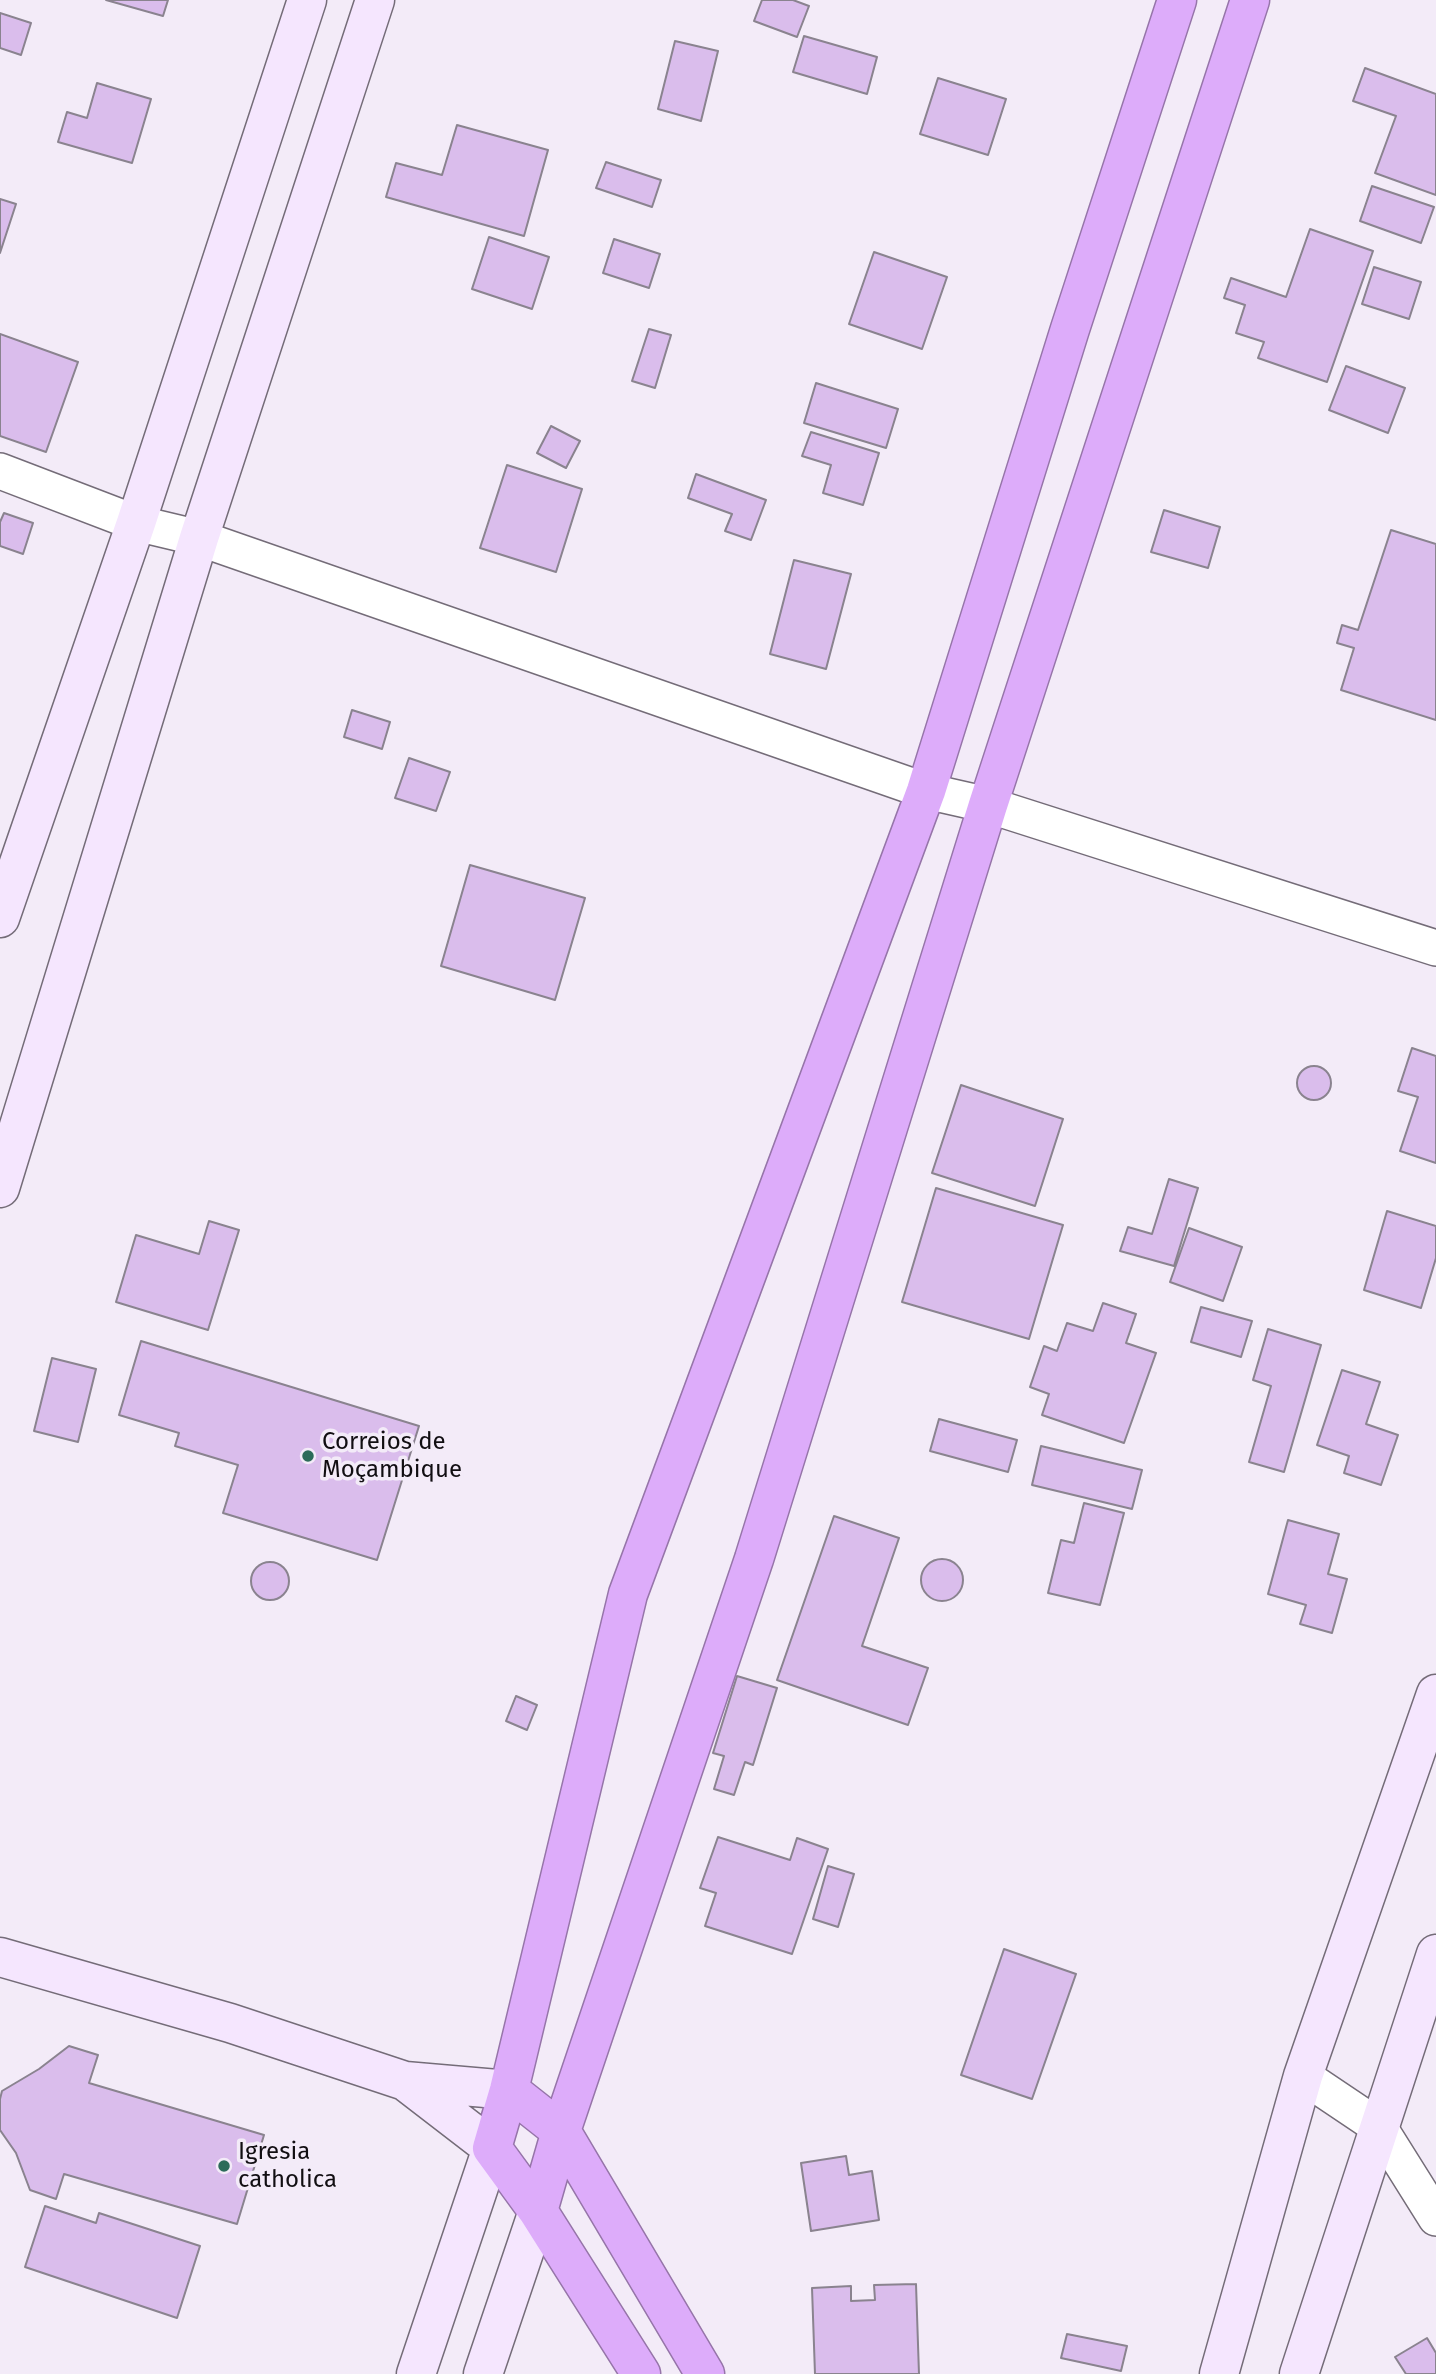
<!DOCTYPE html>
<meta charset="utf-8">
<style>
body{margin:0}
canvas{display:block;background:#f3ebf8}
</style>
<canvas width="1436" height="2374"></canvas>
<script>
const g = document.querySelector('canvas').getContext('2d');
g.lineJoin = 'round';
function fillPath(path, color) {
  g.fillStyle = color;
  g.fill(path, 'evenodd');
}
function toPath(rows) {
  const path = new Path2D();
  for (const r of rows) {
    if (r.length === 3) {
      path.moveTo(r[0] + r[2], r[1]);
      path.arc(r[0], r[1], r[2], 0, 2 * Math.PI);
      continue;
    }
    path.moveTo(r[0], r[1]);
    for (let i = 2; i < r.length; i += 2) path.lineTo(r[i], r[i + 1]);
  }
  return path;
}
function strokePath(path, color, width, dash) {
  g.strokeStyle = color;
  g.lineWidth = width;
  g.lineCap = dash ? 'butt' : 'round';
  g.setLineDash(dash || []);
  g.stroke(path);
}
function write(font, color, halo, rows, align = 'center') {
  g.font = font + ' "Fira Sans",sans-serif';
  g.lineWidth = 7;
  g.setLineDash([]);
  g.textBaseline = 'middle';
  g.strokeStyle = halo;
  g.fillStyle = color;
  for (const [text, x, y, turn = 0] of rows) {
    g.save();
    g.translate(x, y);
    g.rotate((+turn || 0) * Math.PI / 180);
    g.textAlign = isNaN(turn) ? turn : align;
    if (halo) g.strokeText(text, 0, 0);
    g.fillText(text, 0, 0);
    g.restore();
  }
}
const building = toPath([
 [106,0,168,0,163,16,106,0],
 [762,0,793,0,809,6,797,37,754,21,762,0],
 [0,13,31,23,21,55,0,48,0,13],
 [804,36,877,57,867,94,793,72,804,36],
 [675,41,718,51,701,121,658,109,675,41],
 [1365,68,1436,94,1436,195,1375,173,1396,116,1353,101,1365,68],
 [938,78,1006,99,988,155,920,134,938,78],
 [97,83,151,99,132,163,58,142,67,112,87,118,97,83],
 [457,125,548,150,524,236,386,197,396,163,442,175,457,125],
 [606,162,661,180,652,207,596,188,606,162],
 [1372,186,1434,207,1421,243,1360,221,1372,186],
 [0,199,16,204,0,253,0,199],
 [1310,229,1373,251,1327,382,1258,358,1264,342,1236,333,1245,305,1224,298,1231,278,1286,297,1310,229],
 [489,237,549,257,532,309,472,289,489,237],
 [614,239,660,254,649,288,603,273,614,239],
 [874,252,947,277,922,349,849,324,874,252],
 [1374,267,1421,282,1409,319,1362,304,1374,267],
 [649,329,671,335,655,388,632,381,649,329],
 [0,334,78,362,46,452,0,436,0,334],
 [1346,366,1405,388,1388,433,1329,410,1346,366],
 [816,383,898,409,886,448,804,423,816,383],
 [551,426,580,441,566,468,537,453,551,426],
 [811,432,879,453,863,505,823,493,831,465,802,456,811,432],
 [507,465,582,489,556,572,480,548,507,465],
 [696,474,766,500,751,540,725,531,732,514,688,498,696,474],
 [1164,510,1220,527,1208,568,1151,552,1164,510],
 [4,513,33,523,23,554,0,546,0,522,4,513],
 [1391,530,1436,544,1436,720,1341,690,1354,648,1337,643,1342,625,1358,630,1391,530],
 [794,560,851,574,826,669,770,654,794,560],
 [352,710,390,722,382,749,344,737,352,710],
 [409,758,450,772,436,811,395,798,409,758],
 [470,865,585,898,555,1000,441,966,470,865],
 [1412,1048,1436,1056,1436,1163,1400,1151,1418,1097,1398,1091,1412,1048],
 [1314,1083,17],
 [961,1085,1063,1119,1035,1206,932,1173,961,1085],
 [1169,1179,1198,1188,1174,1266,1120,1251,1128,1227,1152,1234,1169,1179],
 [936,1188,1063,1225,1029,1339,902,1302,936,1188],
 [1387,1211,1436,1226,1436,1258,1421,1308,1364,1290,1387,1211],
 [209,1221,239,1230,208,1330,116,1302,136,1235,199,1254,209,1221],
 [1189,1228,1242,1247,1223,1301,1170,1282,1189,1228],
 [1103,1303,1136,1314,1126,1343,1156,1353,1124,1443,1042,1415,1049,1394,1030,1387,1044,1346,1057,1351,1067,1323,1093,1331,1103,1303],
 [1201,1307,1252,1321,1241,1357,1191,1342,1201,1307],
 [1268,1329,1321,1345,1284,1472,1249,1462,1271,1386,1253,1380,1268,1329],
 [141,1341,419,1426,377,1560,223,1513,238,1465,175,1446,179,1433,119,1415,141,1341],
 [52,1358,96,1369,78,1442,34,1431,52,1358],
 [1342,1370,1380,1382,1366,1424,1398,1435,1381,1485,1344,1473,1349,1456,1317,1445,1342,1370],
 [939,1419,1017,1440,1008,1472,930,1451,939,1419],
 [1041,1446,1142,1470,1132,1509,1032,1485,1041,1446],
 [1084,1503,1124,1513,1100,1605,1048,1593,1061,1540,1074,1543,1084,1503],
 [834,1516,899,1538,862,1646,928,1668,908,1725,777,1680,834,1516],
 [1288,1520,1339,1534,1328,1574,1347,1579,1332,1633,1300,1624,1306,1605,1268,1594,1288,1520],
 [942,1580,21],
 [270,1581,19],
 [737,1676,777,1688,753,1765,745,1762,734,1795,714,1789,724,1756,713,1753,737,1676],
 [516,1696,537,1705,527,1730,506,1721,516,1696],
 [718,1837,790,1860,797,1838,828,1849,792,1954,705,1926,716,1893,700,1888,718,1837],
 [828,1866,854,1874,838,1927,813,1919,828,1866],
 [1004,1949,1076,1974,1032,2099,961,2075,1004,1949],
 [69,2046,98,2055,89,2083,264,2135,237,2224,64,2174,56,2199,30,2190,16,2153,0,2130,0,2099,2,2091,39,2069,69,2046],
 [846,2156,849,2175,872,2171,879,2220,811,2231,801,2163,846,2156],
 [45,2206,96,2223,99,2213,200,2246,177,2318,25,2267,45,2206],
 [916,2284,919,2374,815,2374,812,2288,851,2286,851,2301,875,2300,874,2285,916,2284],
 [1067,2334,1127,2346,1121,2371,1061,2358,1067,2334],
 [1427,2338,1436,2353,1436,2374,1406,2374,1395,2357,1427,2338]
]);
const street = toPath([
 [0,471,136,523,199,538,926,791,988,805,1436,948],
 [1303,2076,1379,2127,1436,2218]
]);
const secondary = toPath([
 [0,918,136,523,307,0],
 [0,1188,199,538,375,0],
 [0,1957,230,2023,405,2081,509,2090],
 [405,2081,492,2148,416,2374],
 [483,2374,538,2211],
 [1219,2374,1303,2076,1436,1694],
 [1299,2374,1436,1954]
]);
const highway = toPath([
 [509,2090,561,2131,705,2374],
 [538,2211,561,2131,754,1559,988,805,1250,0],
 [641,2374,538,2211,492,2148,509,2090,628,1594,926,791,1070,329,1177,0]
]);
const markers = [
 [308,1456,7,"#2c6b59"],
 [224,2166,7,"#2c6b59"]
];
const poiNames = [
 ["Correios de",322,1442],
 ["Moçambique",322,1470],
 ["Igresia",238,2152],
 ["catholica",238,2180]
];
fillPath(building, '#dabdec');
strokePath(building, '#8a838f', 2);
strokePath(street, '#746c78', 38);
strokePath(secondary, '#746c78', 41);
strokePath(highway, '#9675a9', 41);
strokePath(street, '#fff', 35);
strokePath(secondary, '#f5e6fe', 38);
strokePath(highway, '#ddacfa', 38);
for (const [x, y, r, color] of markers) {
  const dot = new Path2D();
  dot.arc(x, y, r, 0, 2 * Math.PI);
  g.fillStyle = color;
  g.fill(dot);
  strokePath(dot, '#f3ebf8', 2.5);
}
write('24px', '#110e12', '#f3ebf8', poiNames, 'left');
</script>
